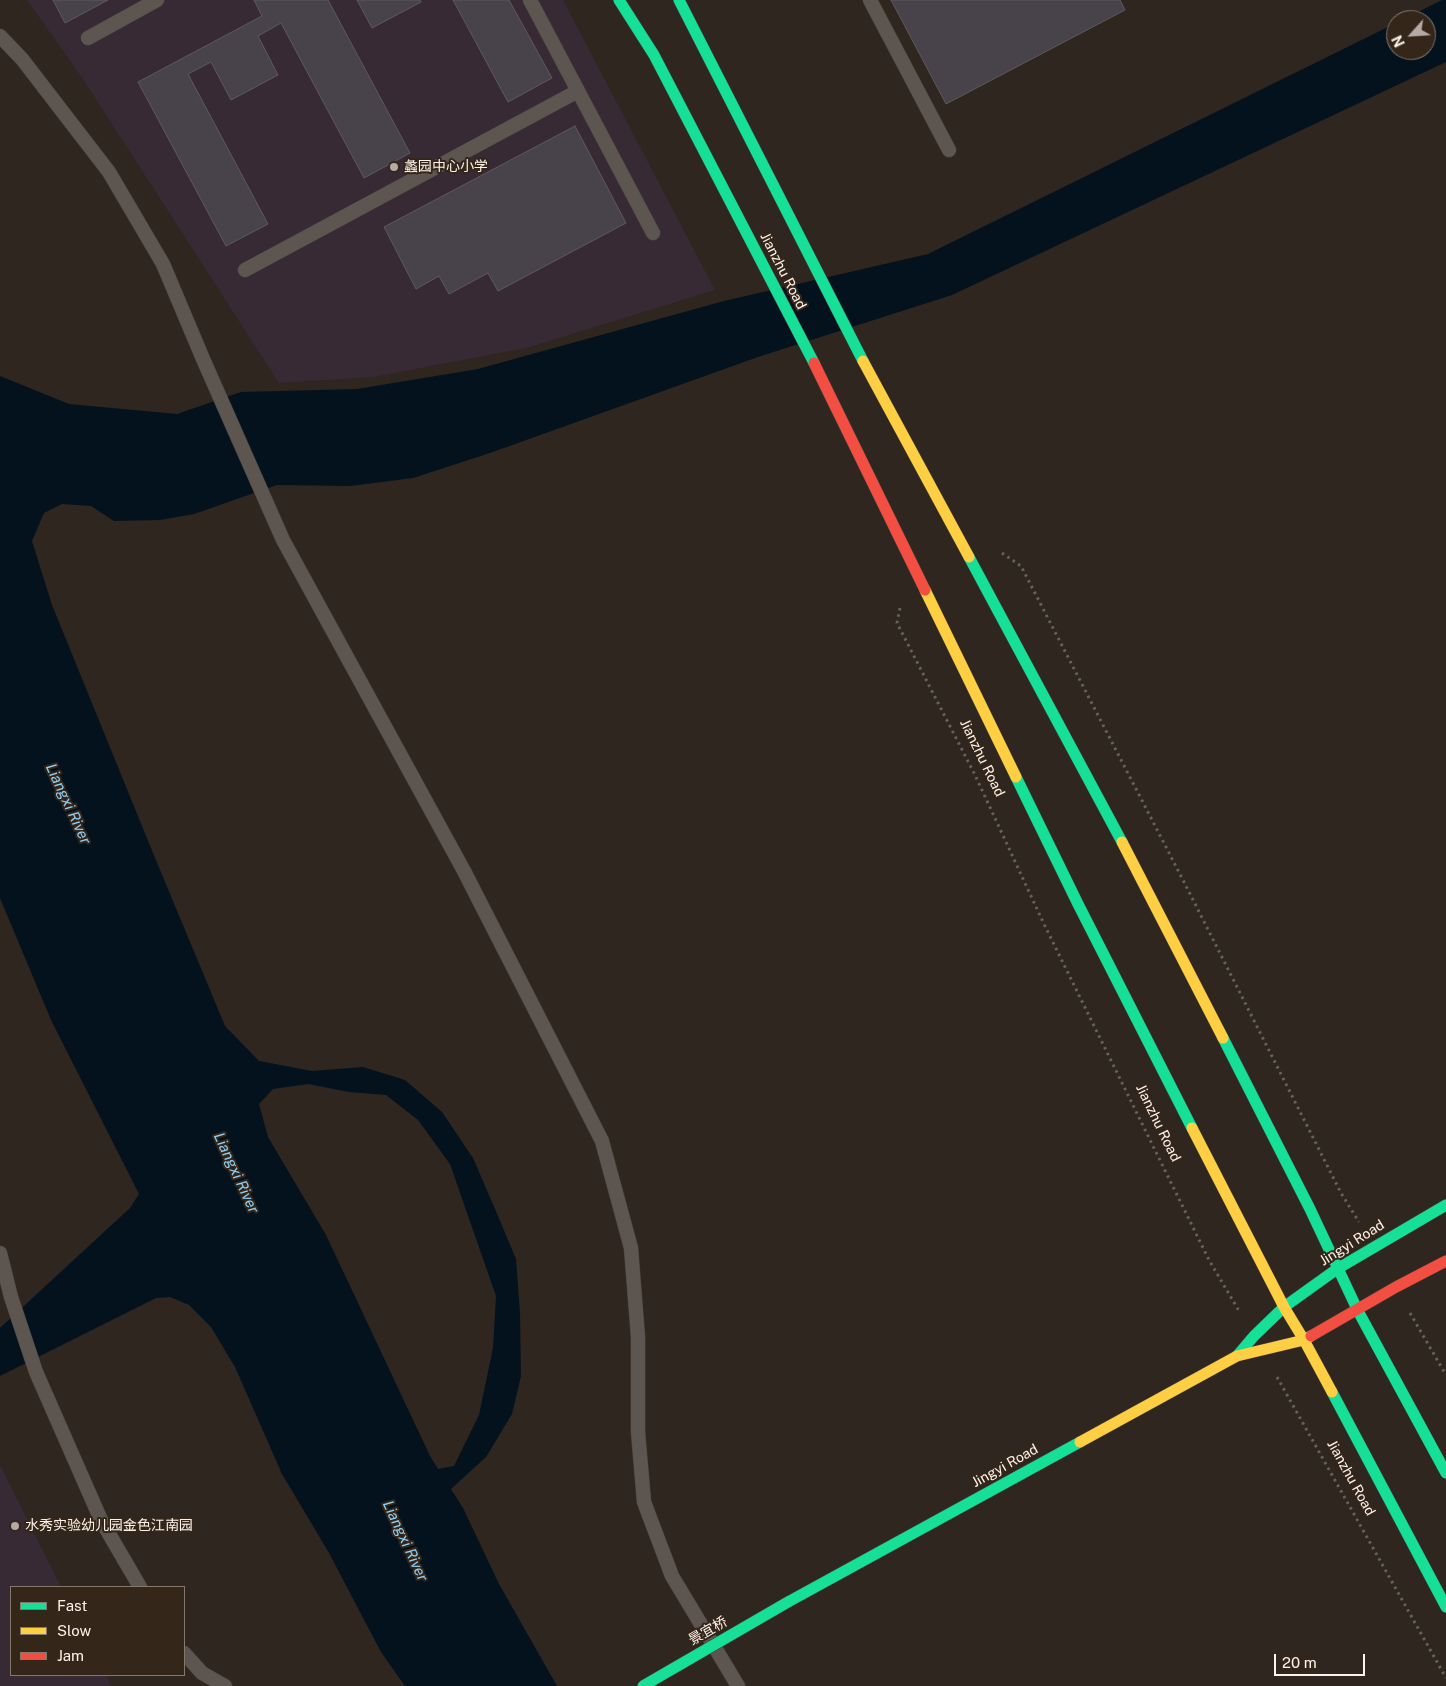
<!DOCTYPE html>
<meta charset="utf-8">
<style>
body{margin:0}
#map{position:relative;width:1446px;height:1686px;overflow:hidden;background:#2e261f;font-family:"Public Sans",sans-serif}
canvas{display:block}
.legend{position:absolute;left:10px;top:1586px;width:175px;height:90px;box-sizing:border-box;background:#342619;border:1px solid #84786d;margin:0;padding:6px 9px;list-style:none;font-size:15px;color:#fdf3eb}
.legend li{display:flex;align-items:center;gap:10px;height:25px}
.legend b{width:25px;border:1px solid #84786d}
.north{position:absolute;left:1386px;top:10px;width:50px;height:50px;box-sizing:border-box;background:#342619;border:1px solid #84786d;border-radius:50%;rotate:244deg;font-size:14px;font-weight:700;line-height:20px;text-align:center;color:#fdf3eb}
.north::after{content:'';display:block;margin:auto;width:18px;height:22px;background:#b5aba4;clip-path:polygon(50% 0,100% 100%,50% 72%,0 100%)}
.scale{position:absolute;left:1274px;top:1654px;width:91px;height:22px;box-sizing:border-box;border:2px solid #fdf3eb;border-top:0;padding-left:6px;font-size:15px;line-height:18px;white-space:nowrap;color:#fdf3eb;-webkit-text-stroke:4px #342619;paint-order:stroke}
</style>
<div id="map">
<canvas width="1446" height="1686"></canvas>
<ul class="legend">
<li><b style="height:6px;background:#16e098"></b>Fast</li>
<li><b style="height:6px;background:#ffcf43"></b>Slow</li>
<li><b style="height:6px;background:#f24e42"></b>Jam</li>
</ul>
<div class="north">N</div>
<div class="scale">20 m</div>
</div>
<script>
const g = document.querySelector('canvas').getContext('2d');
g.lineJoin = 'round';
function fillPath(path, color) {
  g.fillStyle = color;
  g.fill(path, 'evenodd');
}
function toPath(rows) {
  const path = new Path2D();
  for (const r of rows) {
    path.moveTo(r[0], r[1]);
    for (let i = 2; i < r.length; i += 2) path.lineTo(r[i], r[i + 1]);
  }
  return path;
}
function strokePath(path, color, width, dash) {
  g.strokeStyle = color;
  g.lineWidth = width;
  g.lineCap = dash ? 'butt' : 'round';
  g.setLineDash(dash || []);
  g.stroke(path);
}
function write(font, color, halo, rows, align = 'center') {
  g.font = font + ' "Public Sans","Noto Sans SC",sans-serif';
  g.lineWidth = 4;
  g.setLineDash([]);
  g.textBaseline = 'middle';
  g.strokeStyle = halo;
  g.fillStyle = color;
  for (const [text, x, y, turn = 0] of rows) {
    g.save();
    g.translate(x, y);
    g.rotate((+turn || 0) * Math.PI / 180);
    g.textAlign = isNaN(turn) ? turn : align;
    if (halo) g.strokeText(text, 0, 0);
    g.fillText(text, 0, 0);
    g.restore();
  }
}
const education = toPath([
 [27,0,563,0,715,290,526,348,373,377,279,383,83,79],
 [0,1465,61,1587,11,1587,11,1675,106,1675,111,1686,0,1686]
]);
const water = toPath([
 [1442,0,1446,0,1446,62,952,295,758,357,490,453,413,478,350,486,277,485,194,514,160,520,114,521,91,506,62,504,44,513,32,541,52,605,155,858,225,1026,259,1061,312,1071,363,1067,405,1080,442,1112,473,1158,495,1209,516,1259,520,1314,521,1376,512,1414,486,1457,451,1489,463,1508,499,1584,557,1686,405,1686,381,1652,329,1553,282,1474,235,1367,211,1327,189,1305,170,1297,156,1298,0,1376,0,1328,130,1208,139,1194,51,1020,0,898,0,376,69,404,177,414,241,392,357,389,478,369,724,301,928,254,1396,23,1396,50,1426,50,1426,20,1402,20],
 [308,1084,349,1092,386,1095,418,1120,450,1164,496,1296,493,1348,479,1415,454,1466,438,1469,430,1456,326,1235,268,1137,259,1104,273,1089]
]);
const building = toPath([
 [53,0,108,0,65,23,53,0],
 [254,0,328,0,410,153,364,178,281,23,258,36,278,75,231,100,211,62,188,74,268,224,226,246,138,82,262,16,254,0],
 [357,0,420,0,421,2,372,28,357,0],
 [453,0,509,0,552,78,508,102,453,0],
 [891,0,1120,0,1125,10,946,104,891,0],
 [575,126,626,223,498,291,488,273,449,294,439,276,416,289,384,227,575,126]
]);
const path = toPath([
 [1002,553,1021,566,1183,880,1341,1193,1359,1222],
 [900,608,897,623,975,775,1043,922,1209,1260,1239,1311],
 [1410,1313,1446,1375],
 [1277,1377,1446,1678]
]);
const lane = toPath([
 [530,0,653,233],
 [870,0,949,150],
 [0,36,22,59,109,172,163,264,203,359,283,540,464,871,602,1141,631,1248,638,1337,638,1432,644,1502,672,1576,738,1686],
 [88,38,157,0],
 [245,270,578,91],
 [0,1253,11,1297,36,1372,101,1520,140,1587],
 [184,1653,202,1673,225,1686]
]);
const fast = toPath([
 [619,0,654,55,814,363],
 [679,0,863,361],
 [969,557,1122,842],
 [1016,777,1078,904,1192,1128],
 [1223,1038,1310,1209,1358,1311,1446,1473],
 [1237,1356,1254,1336,1284,1307,1337,1269,1446,1205],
 [1332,1392,1446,1607],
 [788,1602,1080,1442]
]);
const slow = toPath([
 [863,361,969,557],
 [925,590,1016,777],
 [1122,842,1223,1038],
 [1192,1128,1284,1307,1304,1340,1332,1392],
 [1080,1442,1237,1356,1304,1340,1311,1336]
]);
const jam = toPath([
 [814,363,925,590],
 [1311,1336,1396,1287,1446,1261]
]);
const fastBridge = toPath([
 [643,1686,788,1602]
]);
const markers = [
 [394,167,5,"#b5aba4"],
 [15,1526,5,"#b5aba4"]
];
const poiNames = [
 ["蠡园中心小学",404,167],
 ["水秀实验幼儿园金色江南园",25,1526]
];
const streetNames = [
 ["Jianzhu Road",783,271,63],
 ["Jianzhu Road",982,758,64],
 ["Jianzhu Road",1158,1123,64],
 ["Jingyi Road",1352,1243,-32],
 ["Jingyi Road",1005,1466,-29],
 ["Jianzhu Road",1351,1478,61],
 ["景宜桥",708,1631,-30]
];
const waterNames = [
 ["Liangxi River",68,804,65],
 ["Liangxi River",236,1173,65],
 ["Liangxi River",405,1541,65]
];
fillPath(education, '#382a35');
fillPath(water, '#04121e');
fillPath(building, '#48424b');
strokePath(building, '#5d5a5a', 1);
strokePath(lane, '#48403b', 15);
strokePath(fast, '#48403b', 12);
strokePath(slow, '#48403b', 12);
strokePath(jam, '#48403b', 12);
strokePath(path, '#66615c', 3, [2.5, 4]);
strokePath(lane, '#5c5550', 14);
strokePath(fast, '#16e098', 11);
strokePath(slow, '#ffcf43', 11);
strokePath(jam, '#f24e42', 11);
strokePath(fastBridge, '#48403b', 12, []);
strokePath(fastBridge, '#16e098', 11);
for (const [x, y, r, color] of markers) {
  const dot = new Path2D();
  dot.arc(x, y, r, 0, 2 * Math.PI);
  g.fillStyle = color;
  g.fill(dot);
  strokePath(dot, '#342619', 2);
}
write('14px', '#fdf3eb', '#342619', poiNames, 'left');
write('14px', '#fdf3eb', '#342619', streetNames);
write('italic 15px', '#8fcff4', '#342619', waterNames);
</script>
